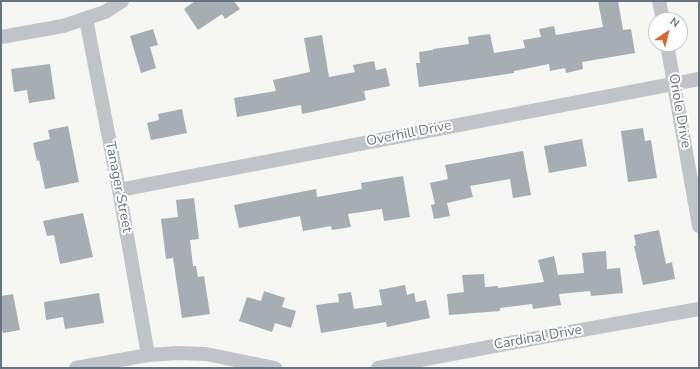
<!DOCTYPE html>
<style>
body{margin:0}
#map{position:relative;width:700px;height:369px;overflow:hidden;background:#f6f6f3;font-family:"Nunito Sans",sans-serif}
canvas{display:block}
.frame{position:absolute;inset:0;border:2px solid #687481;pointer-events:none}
.north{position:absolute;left:648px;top:12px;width:40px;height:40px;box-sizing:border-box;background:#fff;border:1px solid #c3c7cd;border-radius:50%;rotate:35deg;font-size:11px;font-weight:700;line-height:16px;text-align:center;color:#687481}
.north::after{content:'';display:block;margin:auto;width:14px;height:18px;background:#d26937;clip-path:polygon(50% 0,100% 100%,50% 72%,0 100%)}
</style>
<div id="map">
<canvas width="700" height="369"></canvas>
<div class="frame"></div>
<div class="north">N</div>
</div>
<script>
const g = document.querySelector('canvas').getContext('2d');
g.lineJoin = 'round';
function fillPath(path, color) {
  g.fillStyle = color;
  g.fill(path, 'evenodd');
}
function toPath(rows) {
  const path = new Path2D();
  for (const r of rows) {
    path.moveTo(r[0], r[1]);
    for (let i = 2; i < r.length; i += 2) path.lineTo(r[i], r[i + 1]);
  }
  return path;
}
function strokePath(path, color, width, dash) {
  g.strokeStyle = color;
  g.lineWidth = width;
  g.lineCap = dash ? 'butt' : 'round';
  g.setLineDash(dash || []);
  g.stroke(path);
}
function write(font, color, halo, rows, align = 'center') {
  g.font = font + ' "Nunito Sans",sans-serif';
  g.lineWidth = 4;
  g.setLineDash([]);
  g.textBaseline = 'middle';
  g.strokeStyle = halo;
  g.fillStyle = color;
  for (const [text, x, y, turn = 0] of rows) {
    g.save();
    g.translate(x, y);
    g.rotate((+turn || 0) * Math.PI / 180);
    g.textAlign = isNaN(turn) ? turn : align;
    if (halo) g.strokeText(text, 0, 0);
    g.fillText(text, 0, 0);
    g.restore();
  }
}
const building = toPath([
 [195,1,234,1,240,9,225,19,222,14,198,30,184,9],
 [598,1,618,1,623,30,631,29,635,53,582,62,583,69,566,73,565,68,550,71,549,64,514,71,514,73,419,87,416,63,420,63,419,52,433,50,433,49,469,44,468,37,490,34,494,53,525,48,523,40,541,37,539,29,554,26,556,35,603,27],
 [153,29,158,45,150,47,156,68,141,73,130,36],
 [322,35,329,77,355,72,353,65,374,61,376,70,386,68,390,86,364,91,366,100,335,107,302,114,301,105,237,117,234,98,276,91,273,80,310,72,304,38],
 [50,64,55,99,29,103,27,90,14,92,11,69],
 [182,109,187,133,151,140,147,123,159,120,158,114],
 [68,126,79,182,45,189,39,160,37,161,33,143,50,139,48,130],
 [643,128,645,141,651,140,657,178,628,182,621,131],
 [582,139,587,166,549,173,544,146],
 [523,151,531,195,513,198,510,179,470,186,473,197,447,203,450,216,434,219,431,205,435,204,430,183,448,179,445,165],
 [403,176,410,217,384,221,382,209,348,214,351,227,332,230,331,226,303,231,300,216,239,228,234,205,316,189,317,197,362,189,361,183],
 [194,198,199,239,190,240,193,266,196,266,198,277,204,276,210,314,182,318,173,258,166,259,161,219,178,217,176,200],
 [83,213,93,257,60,264,54,235,47,236,43,221],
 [659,230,666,264,672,262,675,279,643,285,634,246,636,246,634,235],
 [606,251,607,269,620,268,623,293,591,296,590,291,559,294,561,305,533,309,532,304,500,308,500,311,449,315,447,294,464,292,462,275,484,274,485,287,498,286,498,288,544,282,538,260,554,256,558,275,584,273,582,253],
 [405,285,407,295,414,293,416,302,426,300,430,318,387,327,386,322,321,333,316,305,339,302,338,294,351,292,354,309,382,305,379,290],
 [264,291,285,298,282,307,296,311,291,328,275,323,272,332,239,321,247,297,261,301],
 [99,293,104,323,65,329,63,317,46,320,44,302],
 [13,294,20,330,3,333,1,325,1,296]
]);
const minor = toPath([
 [659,1,663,20],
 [86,19,119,190,148,355],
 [1,37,63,26,105,12,122,1],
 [667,44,699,226],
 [119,190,699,79],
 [76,368,148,355,178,353,206,354,275,368],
 [378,368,537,338,699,309]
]);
const streetNames = [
 ["Oriole Drive",679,111,80],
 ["Overhill Drive",409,134,-11],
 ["Tanager Street",118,187,79],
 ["Cardinal Drive",538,338,-10]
];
fillPath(building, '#a6adb3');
strokePath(minor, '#c0c3c7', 14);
write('14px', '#687481', '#fff', streetNames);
</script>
